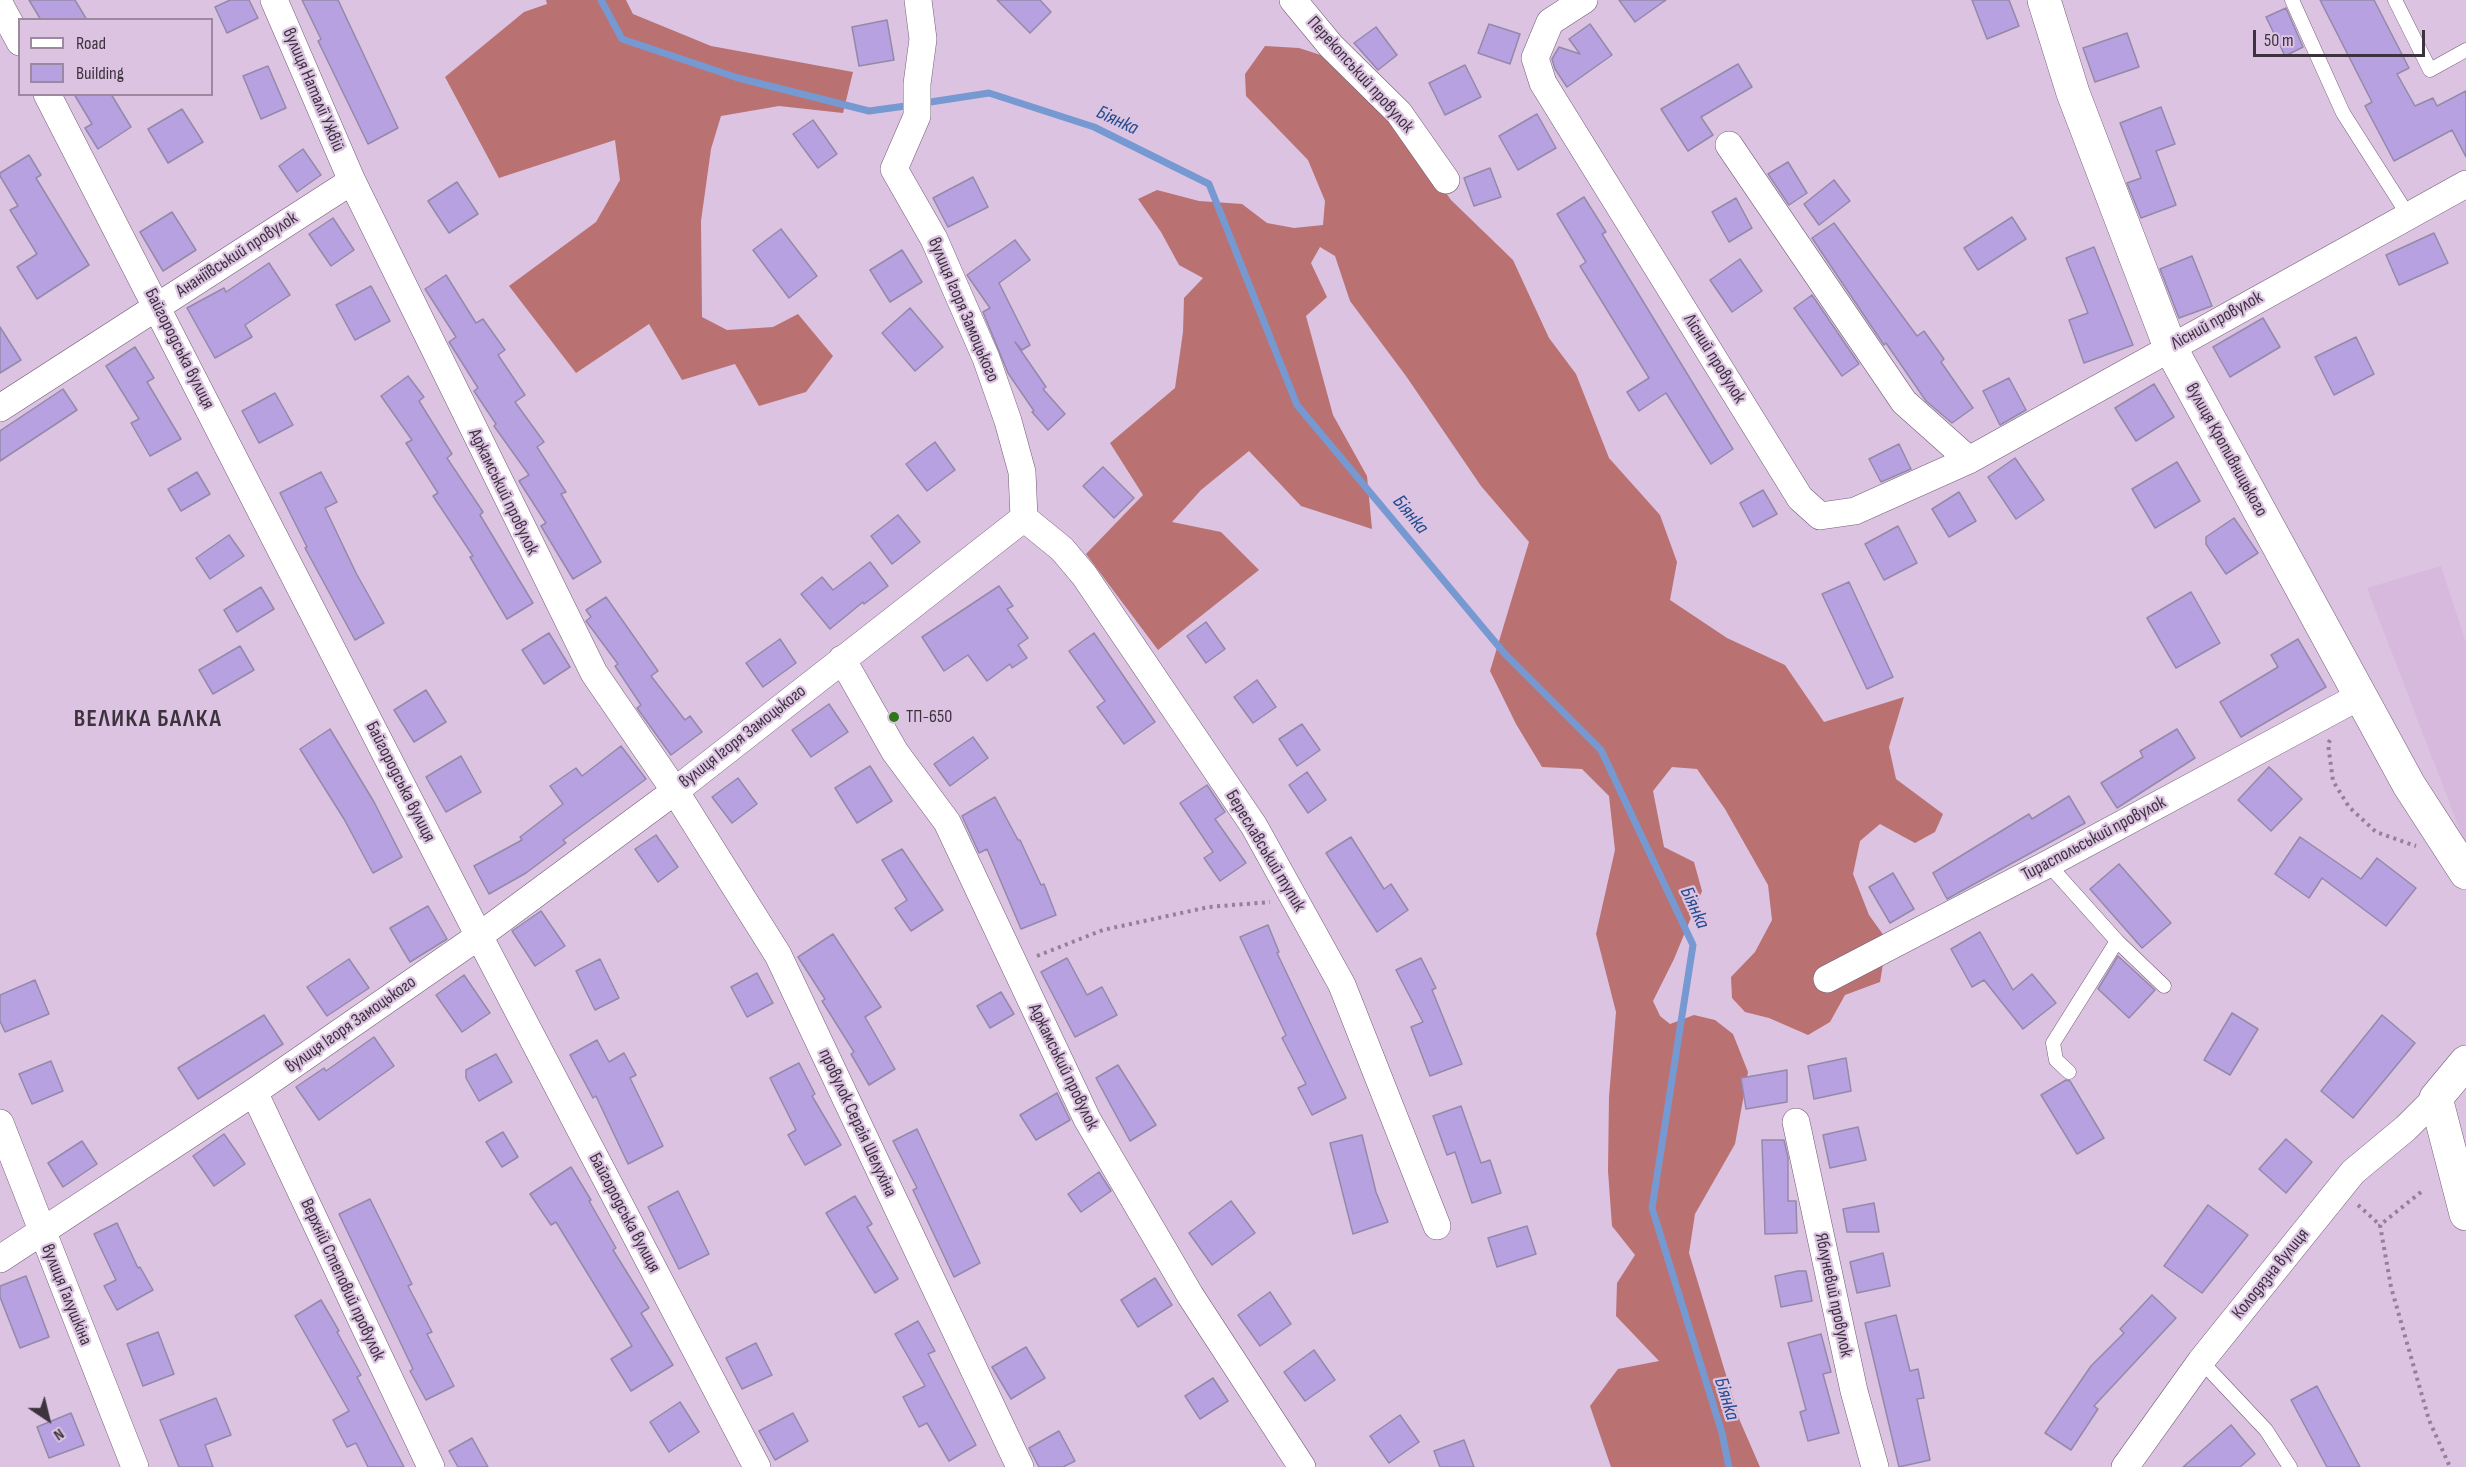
<!DOCTYPE html>
<meta charset="utf-8">
<style>
body{margin:0}
#map{position:relative;width:2466px;height:1467px;overflow:hidden;background:#dcc3e1;font-family:"Sofia Sans Condensed",sans-serif}
canvas{display:block}
.legend{position:absolute;left:18px;top:18px;width:195px;height:78px;box-sizing:border-box;background:#dcc3e1;border:2px solid #9c89a0;margin:0;padding:8px 10px;list-style:none;font-size:18px;color:#3d333f}
.legend li{display:flex;align-items:center;gap:12px;height:30px}
.legend b{width:30px;border:2px solid #9c89a0}
.north{position:absolute;left:18px;top:1389px;width:60px;height:60px;-webkit-text-stroke:4px #dcc3e1;paint-order:stroke;rotate:145deg;font-size:16px;font-weight:700;line-height:24px;text-align:center;color:#3d333f}
.north::after{content:'';display:block;margin:auto;width:21px;height:27px;background:#3d333f;clip-path:polygon(50% 0,100% 100%,50% 72%,0 100%)}
.scale{position:absolute;left:2253px;top:30px;width:172px;height:27px;box-sizing:border-box;border:3px solid #3d333f;border-top:0;padding-left:8px;font-size:18px;line-height:21px;white-space:nowrap;color:#3d333f;-webkit-text-stroke:4px #dcc3e1;paint-order:stroke}
</style>
<div id="map">
<canvas width="2466" height="1467"></canvas>
<ul class="legend">
<li><b style="height:8px;background:#fff"></b>Road</li>
<li><b style="height:16px;background:#b7a1e0"></b>Building</li>
</ul>
<div class="north">N</div>
<div class="scale">50 m</div>
</div>
<script>
const g = document.querySelector('canvas').getContext('2d');
g.lineJoin = 'round';
function fillPath(path, color) {
  g.fillStyle = color;
  g.fill(path, 'evenodd');
}
function toPath(rows) {
  const path = new Path2D();
  for (const r of rows) {
    path.moveTo(r[0], r[1]);
    for (let i = 2; i < r.length; i += 2) path.lineTo(r[i], r[i + 1]);
  }
  return path;
}
function strokePath(path, color, width, dash) {
  g.strokeStyle = color;
  g.lineWidth = width;
  g.lineCap = dash ? 'butt' : 'round';
  g.setLineDash(dash || []);
  g.stroke(path);
}
function write(font, color, halo, rows, align = 'center') {
  g.font = font + ' "Sofia Sans Condensed",sans-serif';
  g.lineWidth = 4.5;
  g.setLineDash([]);
  g.textBaseline = 'middle';
  g.strokeStyle = halo;
  g.fillStyle = color;
  for (const [text, x, y, turn = 0] of rows) {
    g.save();
    g.translate(x, y);
    g.rotate((+turn || 0) * Math.PI / 180);
    g.textAlign = isNaN(turn) ? turn : align;
    if (halo) g.strokeText(text, 0, 0);
    g.fillText(text, 0, 0);
    g.restore();
  }
}
const built = toPath([
 [2441,566,2466,643,2466,846,2367,588]
]);
const forest = toPath([
 [546,0,626,0,633,14,711,46,853,72,843,113,779,106,721,116,711,149,701,221,702,317,727,330,773,327,798,314,833,356,806,392,759,406,735,364,682,380,649,324,576,373,509,286,596,222,620,180,615,140,499,178,445,77,524,12,547,4],
 [1265,46,1299,48,1333,59,1388,111,1451,200,1513,260,1549,338,1576,374,1609,458,1660,515,1677,562,1670,600,1727,638,1785,665,1824,722,1904,697,1889,747,1896,779,1943,814,1935,832,1915,843,1880,824,1860,841,1853,874,1869,915,1887,940,1880,982,1845,995,1830,1022,1808,1035,1769,1018,1745,1012,1732,998,1731,977,1755,952,1772,920,1768,885,1725,809,1697,769,1672,767,1653,791,1664,847,1694,862,1702,891,1674,959,1653,1001,1660,1016,1670,1024,1694,1015,1715,1020,1733,1034,1748,1072,1735,1144,1695,1214,1689,1253,1740,1421,1760,1467,1611,1467,1590,1406,1618,1369,1659,1361,1616,1316,1617,1283,1635,1255,1612,1226,1608,1171,1609,1097,1616,1012,1596,934,1615,850,1609,796,1582,769,1542,767,1516,724,1490,671,1529,542,1481,486,1406,376,1350,301,1335,256,1320,247,1311,263,1327,297,1306,316,1333,415,1367,476,1372,529,1301,506,1249,451,1201,490,1172,522,1221,532,1259,570,1158,650,1086,554,1143,495,1110,443,1175,388,1183,332,1184,298,1203,278,1179,265,1161,232,1138,199,1157,190,1199,201,1242,204,1267,223,1294,228,1323,225,1325,201,1308,160,1246,96,1245,74]
]);
const stream = toPath([
 [601,0,622,39,738,78,869,111,913,105],
 [924,103,989,93,1094,127,1209,184,1297,405,1505,654,1601,750,1693,945,1652,1208,1722,1433,1729,1467]
]);
const building = toPath([
 [29,0,75,0,87,20,41,20,29,0],
 [230,0,249,0,258,18,227,33,215,7,230,0],
 [302,0,338,0,398,128,368,144,318,41,321,39,302,0],
 [997,0,1040,0,1051,12,1030,33,997,0],
 [1619,0,1666,0,1635,22,1619,0],
 [1972,0,2009,0,2019,26,1987,39,1972,0],
 [2320,0,2374,0,2409,68,2397,74,2415,106,2433,98,2437,106,2466,91,2466,157,2452,130,2394,161,2365,106,2372,102,2320,0],
 [2286,8,2303,47,2285,56,2266,17,2286,8],
 [887,20,894,60,859,66,852,27,887,20],
 [1489,24,1520,34,1510,64,1478,53,1489,24],
 [1590,24,1612,55,1567,87,1555,69,1552,59,1559,47,1580,54,1569,39,1590,24],
 [1376,27,1397,55,1378,70,1354,43,1376,27],
 [2127,33,2139,67,2095,82,2083,48,2127,33],
 [1738,64,1752,87,1701,117,1713,135,1688,151,1661,109,1738,64],
 [1465,65,1481,97,1445,115,1429,83,1465,65],
 [268,66,286,108,261,119,243,76,268,66],
 [74,94,111,94,131,127,98,149,85,128,92,124,74,94],
 [2161,107,2175,144,2156,151,2176,205,2141,218,2127,183,2141,178,2120,123,2161,107],
 [182,109,203,142,168,163,148,129,182,109],
 [1537,114,1556,148,1518,170,1499,136,1537,114],
 [813,120,837,154,818,168,793,134,813,120],
 [303,149,321,175,297,192,279,166,303,149],
 [29,155,41,175,36,178,89,265,37,299,17,267,37,254,10,210,18,206,0,176,0,173,29,155],
 [1788,162,1807,193,1789,205,1768,174,1788,162],
 [1490,168,1501,197,1474,206,1464,178,1490,168],
 [973,177,988,207,948,227,933,198,973,177],
 [1834,180,1850,201,1819,225,1804,204,1834,180],
 [457,182,478,214,449,233,428,201,457,182],
 [1584,197,1606,232,1602,234,1733,449,1711,464,1666,393,1639,411,1627,392,1649,378,1580,266,1586,262,1557,214,1584,197],
 [1736,198,1752,228,1729,242,1712,212,1736,198],
 [172,212,196,250,163,271,140,232,172,212],
 [2012,217,2026,239,1978,270,1964,248,2012,217],
 [333,218,354,250,331,266,309,234,333,218],
 [1834,223,1917,336,1924,331,1944,359,1941,362,1973,408,1952,423,1926,401,1886,343,1884,345,1812,238,1834,223],
 [781,229,817,276,789,298,753,250,781,229],
 [2434,233,2448,263,2399,285,2386,255,2434,233],
 [1015,240,1030,260,999,283,1030,345,1022,350,1015,342,1046,387,1043,389,1065,414,1048,430,1032,412,1034,411,1008,373,983,312,990,308,967,275,1015,240],
 [2094,247,2133,345,2084,363,2069,320,2088,313,2066,258,2094,247],
 [902,250,922,282,890,302,870,270,902,250],
 [2192,256,2212,306,2179,318,2160,269,2192,256],
 [1740,259,1762,291,1732,312,1710,280,1740,259],
 [269,263,290,295,245,325,252,337,215,358,187,308,224,288,226,292,269,263],
 [446,275,476,323,483,319,505,350,498,355,525,395,515,402,544,442,537,447,566,492,561,494,601,562,573,579,541,526,546,523,519,481,529,475,494,426,496,424,474,391,478,388,449,342,456,337,425,289,446,275],
 [371,286,390,321,355,340,336,305,371,286],
 [1812,295,1859,364,1842,376,1794,308,1812,295],
 [910,308,943,347,915,371,882,333,910,308],
 [2263,318,2280,347,2230,377,2213,347,2263,318],
 [0,327,21,360,0,373,0,327],
 [2356,337,2374,374,2334,395,2315,357,2356,337],
 [135,347,154,378,147,382,181,439,150,456,131,423,139,419,106,366,135,347],
 [408,376,424,397,419,401,452,454,447,458,483,512,480,515,533,603,507,619,470,557,473,556,433,496,438,493,406,443,412,440,381,396,408,376],
 [2009,378,2026,410,2000,425,1983,391,2009,378],
 [2154,384,2174,417,2136,441,2115,408,2154,384],
 [63,389,77,410,0,461,0,431,63,389],
 [275,393,293,425,259,443,242,411,275,393],
 [935,442,955,470,927,491,906,464,935,442],
 [1899,444,1911,469,1881,482,1869,459,1899,444],
 [2015,458,2044,500,2016,519,1988,477,2015,458],
 [2177,462,2200,501,2155,528,2132,489,2177,462],
 [1103,467,1134,498,1114,518,1083,486,1103,467],
 [197,472,210,494,181,511,168,489,197,472],
 [321,472,337,502,325,508,356,573,384,623,355,640,305,548,307,547,280,493,321,472],
 [1763,490,1777,514,1753,527,1740,503,1763,490],
 [1959,492,1976,521,1949,537,1932,509,1959,492],
 [898,515,920,542,892,564,871,536,898,515],
 [2234,518,2258,553,2226,574,2206,544,2206,537,2234,518],
 [1898,526,1917,563,1884,580,1865,544,1898,526],
 [229,535,244,556,210,579,196,558,229,535],
 [870,562,888,586,864,604,863,602,830,629,801,594,822,577,833,590,870,562],
 [1849,582,1893,677,1867,689,1822,594,1849,582],
 [999,586,1013,606,1007,609,1028,638,1018,645,1027,658,1012,668,1010,664,987,681,968,655,944,671,922,637,999,586],
 [261,587,274,609,237,632,224,610,261,587],
 [2191,592,2220,643,2176,668,2147,618,2191,592],
 [606,597,658,671,651,676,685,720,690,716,702,732,671,755,637,708,641,705,615,666,618,664,586,621,591,617,586,610,606,597],
 [1206,622,1225,649,1206,663,1187,636,1206,622],
 [549,633,570,667,544,684,522,650,549,633],
 [1094,633,1155,722,1124,744,1097,707,1105,701,1069,651,1094,633],
 [780,639,796,663,763,687,746,663,780,639],
 [2298,639,2326,687,2241,737,2220,702,2278,667,2271,655,2298,639],
 [240,646,254,670,213,694,199,670,240,646],
 [1257,680,1276,707,1253,723,1234,697,1257,680],
 [426,690,446,722,414,742,394,710,426,690],
 [829,704,848,732,811,757,792,730,829,704],
 [1302,724,1320,750,1297,766,1279,739,1302,724],
 [330,729,374,802,402,857,373,873,344,819,300,749,330,729],
 [2177,729,2195,758,2117,808,2101,783,2143,757,2140,751,2177,729],
 [973,737,988,758,950,786,934,764,973,737],
 [621,746,646,779,563,840,566,843,526,873,489,894,474,866,522,840,520,837,563,804,550,786,576,768,582,776,621,746],
 [461,756,481,792,446,812,426,777,461,756],
 [870,766,892,801,857,823,835,788,870,766],
 [2269,767,2302,799,2271,831,2238,800,2269,767],
 [1307,772,1326,800,1308,813,1289,785,1307,772],
 [738,778,757,804,732,823,712,797,738,778],
 [1207,785,1225,812,1215,819,1246,863,1220,881,1204,858,1213,852,1180,803,1207,785],
 [2069,796,2085,823,1947,899,1933,873,2029,814,2032,819,2069,796],
 [995,797,1018,840,1020,840,1041,885,1044,884,1056,915,1021,929,987,849,979,853,962,816,995,797],
 [656,835,678,867,658,882,635,849,656,835],
 [1351,837,1384,889,1391,884,1408,910,1377,932,1326,853,1351,837],
 [2300,837,2361,879,2377,858,2416,888,2386,926,2322,878,2309,898,2275,874,2300,837],
 [902,849,943,910,911,931,895,908,907,900,882,860,902,849],
 [2119,864,2171,923,2142,948,2090,889,2119,864],
 [1893,873,1914,909,1890,923,1869,887,1893,873],
 [428,906,447,939,410,962,390,928,428,906],
 [541,911,565,946,535,966,512,931,541,911],
 [1268,925,1279,952,1277,953,1346,1098,1312,1115,1298,1088,1306,1084,1282,1038,1286,1035,1240,937,1268,925],
 [1980,932,2013,990,2032,974,2056,1003,2023,1029,1984,980,1972,987,1951,949,1980,932],
 [833,934,881,1007,865,1017,895,1069,869,1085,851,1054,854,1052,822,1001,825,999,798,957,833,934],
 [2118,956,2155,990,2129,1018,2098,989,2118,956],
 [1067,958,1087,995,1102,987,1117,1015,1075,1037,1041,972,1067,958],
 [1421,958,1436,988,1432,990,1462,1064,1430,1076,1411,1027,1423,1022,1396,970,1421,958],
 [349,959,369,988,327,1016,307,987,349,959],
 [600,959,619,998,595,1010,576,971,600,959],
 [757,973,773,1003,747,1017,731,987,757,973],
 [464,975,490,1013,462,1032,436,995,464,975],
 [35,980,49,1014,5,1032,0,1021,0,995,35,980],
 [1001,992,1014,1014,990,1028,977,1006,1001,992],
 [2232,1013,2258,1029,2230,1075,2204,1060,2232,1013],
 [264,1015,283,1044,198,1099,178,1068,264,1015],
 [2382,1015,2415,1043,2353,1118,2321,1091,2382,1015],
 [374,1037,394,1066,319,1120,296,1087,324,1068,326,1071,374,1037],
 [597,1040,609,1062,624,1053,636,1075,630,1078,663,1146,628,1164,596,1096,593,1098,570,1055,597,1040],
 [496,1054,512,1082,479,1101,466,1078,466,1070,496,1054],
 [1846,1058,1851,1091,1814,1099,1808,1066,1846,1058],
 [51,1061,63,1091,32,1104,19,1074,51,1061],
 [799,1063,815,1094,812,1096,841,1145,805,1165,788,1135,796,1130,770,1078,799,1063],
 [1118,1065,1156,1125,1130,1141,1096,1078,1118,1065],
 [1787,1070,1787,1102,1746,1109,1741,1078,1787,1070],
 [2066,1080,2070,1081,2104,1138,2077,1154,2041,1095,2066,1080],
 [1057,1093,1070,1120,1036,1140,1020,1115,1057,1093],
 [1461,1106,1481,1163,1490,1160,1501,1193,1472,1203,1455,1152,1447,1155,1433,1116,1461,1106],
 [1858,1127,1866,1160,1830,1168,1823,1135,1858,1127],
 [917,1129,980,1263,954,1277,913,1190,917,1188,893,1141,917,1129],
 [503,1132,518,1157,502,1167,486,1142,503,1132],
 [224,1134,245,1164,214,1186,193,1156,224,1134],
 [1362,1135,1376,1192,1388,1222,1353,1234,1330,1143,1362,1135],
 [2286,1139,2312,1162,2286,1193,2259,1169,2286,1139],
 [1762,1140,1784,1140,1788,1158,1788,1201,1796,1201,1797,1233,1765,1234,1762,1140],
 [82,1141,97,1164,63,1187,48,1163,82,1141],
 [571,1167,591,1200,589,1201,616,1248,613,1250,649,1308,641,1313,673,1365,631,1391,611,1359,632,1346,556,1222,551,1225,530,1194,571,1167],
 [1099,1172,1111,1191,1081,1212,1068,1194,1099,1172],
 [678,1191,709,1254,679,1269,648,1207,678,1191],
 [855,1196,872,1224,867,1227,898,1279,875,1293,826,1213,855,1196],
 [370,1199,412,1284,408,1286,432,1332,427,1334,454,1386,426,1400,410,1371,413,1369,339,1214,370,1199],
 [1231,1201,1255,1233,1212,1265,1189,1233,1231,1201],
 [1874,1203,1879,1232,1847,1232,1843,1209,1874,1203],
 [2208,1205,2248,1235,2202,1293,2164,1266,2208,1205],
 [117,1223,138,1268,140,1267,153,1290,117,1310,104,1286,116,1280,94,1234,117,1223],
 [1527,1226,1536,1254,1497,1267,1488,1238,1527,1226],
 [1883,1253,1890,1286,1857,1293,1850,1262,1883,1253],
 [1798,1271,1806,1271,1812,1301,1781,1307,1775,1276,1798,1271],
 [26,1276,49,1337,20,1348,0,1297,0,1286,26,1276],
 [1155,1278,1172,1305,1138,1327,1121,1300,1155,1278],
 [1270,1292,1291,1324,1260,1346,1238,1315,1270,1292],
 [2152,1295,2176,1318,2094,1406,2098,1409,2071,1450,2045,1433,2091,1366,2124,1333,2120,1329,2152,1295],
 [321,1300,339,1331,337,1332,361,1375,357,1377,404,1467,368,1467,356,1443,347,1447,333,1420,349,1411,295,1316,321,1300],
 [1896,1315,1910,1371,1918,1369,1924,1398,1917,1399,1930,1460,1899,1467,1865,1323,1896,1315],
 [918,1321,935,1351,928,1354,976,1445,949,1461,927,1423,919,1427,903,1397,925,1386,895,1334,918,1321],
 [158,1332,174,1374,143,1386,127,1344,158,1332],
 [1821,1334,1831,1372,1823,1374,1839,1433,1808,1441,1800,1412,1806,1410,1788,1343,1821,1334],
 [756,1343,772,1375,742,1389,726,1358,756,1343],
 [1026,1347,1045,1378,1011,1399,992,1367,1026,1347],
 [1314,1350,1335,1380,1305,1401,1284,1372,1314,1350],
 [1213,1378,1228,1401,1200,1419,1185,1396,1213,1378],
 [2317,1386,2360,1467,2327,1467,2291,1400,2317,1386],
 [216,1398,231,1435,205,1445,213,1467,179,1467,160,1420,216,1398],
 [680,1402,699,1432,669,1452,650,1422,680,1402],
 [71,1413,84,1445,49,1458,37,1427,71,1413],
 [793,1413,808,1441,775,1460,759,1431,793,1413],
 [1400,1415,1419,1442,1389,1463,1370,1436,1400,1415],
 [2231,1425,2255,1454,2240,1467,2183,1467,2231,1425],
 [1059,1431,1075,1461,1063,1467,1039,1467,1029,1448,1059,1431],
 [472,1438,488,1467,458,1467,449,1451,472,1438],
 [1464,1440,1474,1467,1440,1467,1434,1451,1464,1440]
]);
const path = toPath([
 [2330,740,2328,744,2333,781,2349,807,2376,832,2416,846],
 [1037,956,1103,930,1209,907,1270,902],
 [2421,1192,2380,1225,2391,1287,2429,1420,2450,1467],
 [2358,1205,2380,1225]
]);
const lane = toPath([
 [2292,0,2343,113,2408,215],
 [2395,0,2430,70,2466,50],
 [2048,864,2117,941,2164,986],
 [2069,1072,2056,1060,2053,1043,2117,941],
 [2201,1361,2266,1430,2290,1467]
]);
const street = toPath([
 [274,0,352,181,594,673,675,791,778,955,1020,1467],
 [1293,0,1331,46,1399,113,1446,180],
 [1584,0,1550,22,1535,58,1543,83,1800,498,1820,516,1855,511,1969,460,2466,184],
 [0,5,20,42],
 [47,94,479,936,757,1467],
 [1729,145,1904,402,1969,460],
 [0,408,352,181],
 [1024,518,1062,549,1084,575,1254,826,1342,985,1437,1226],
 [842,659,895,752,947,822,1087,1119,1190,1295,1302,1467],
 [1827,979,2048,864,2360,696],
 [254,1092,431,1467],
 [1796,1122,1854,1391,1875,1467],
 [0,1123,135,1467],
 [0,1259,254,1092,479,936,675,791,1024,518,1022,472,1008,421,986,358,934,239,894,169,917,116,917,84,923,39,918,0],
 [2125,1467,2201,1361,2353,1172,2406,1128,2436,1098]
]);
const secondary = toPath([
 [2044,0,2073,93,2170,347,2409,785,2466,873],
 [2466,1062,2436,1098,2466,1214]
]);
const markers = [
 [894,717,6,"#2d771b"]
];
const streetNames = [
 ["Перекопський провулок",1360,75,48],
 ["вулиця Наталії Ужвій",313,90,67],
 ["Ананіївський провулок",237,255,-33],
 ["вулиця Ігоря Замоцького",963,310,67],
 ["Лісний провулок",2217,321,-29],
 ["Байгородська вулиця",179,349,63],
 ["Лісний провулок",1714,359,58],
 ["вулиця Кропивницького",2226,450,61],
 ["Аджамський провулок",503,492,64],
 ["вулиця Ігоря Замоцького",743,737,-38],
 ["Байгородська вулиця",400,782,63],
 ["Тираспольський провулок",2094,839,-28],
 ["Береславський тупик",1265,851,59],
 ["вулиця Ігоря Замоцького",351,1025,-35],
 ["Аджамський провулок",1063,1067,64],
 ["провулок Сергія Шелухіна",857,1123,65],
 ["Байгородська вулиця",624,1213,62],
 ["Колодязна вулиця",2271,1274,-51],
 ["Верхній Степовий провулок",342,1280,65],
 ["вулиця Галушкіна",66,1295,68],
 ["Яблуневий провулок",1833,1295,78]
];
const poiNames = [
 ["ТП-650",906,717]
];
const waterNames = [
 ["Біянка",1117,121,25],
 ["Біянка",1410,515,50],
 ["Біянка",1694,908,65],
 ["Біянка",1726,1399,73]
];
const districtNames = [
 ["ВЕЛИКА БАЛКА",148,720]
];
fillPath(built, '#d7b9de');
fillPath(forest, '#ba7171');
strokePath(stream, '#7799d2', 7);
fillPath(building, '#b7a1e0');
strokePath(building, '#9489aa', 1.5);
strokePath(lane, '#725c77', 15);
strokePath(street, '#725c77', 28);
strokePath(secondary, '#725c77', 34);
strokePath(path, '#938197', 4, [3, 4.5]);
strokePath(lane, '#fff', 14);
strokePath(street, '#fff', 27);
strokePath(secondary, '#fff', 33);
for (const [x, y, r, color] of markers) {
  const dot = new Path2D();
  dot.arc(x, y, r, 0, 2 * Math.PI);
  g.fillStyle = color;
  g.fill(dot);
  strokePath(dot, '#dcc3e1', 2);
}
write('18px', '#3d333f', '#dcc3e1', streetNames);
write('18px', '#3d333f', '#dcc3e1', poiNames, 'left');
write('italic 20px', '#234c90', '#dcc3e1', waterNames);
g.letterSpacing = '1.5px';
write('bold 24px', '#3d333f', '#dcc3e1', districtNames);
g.letterSpacing = '0px';
</script>
